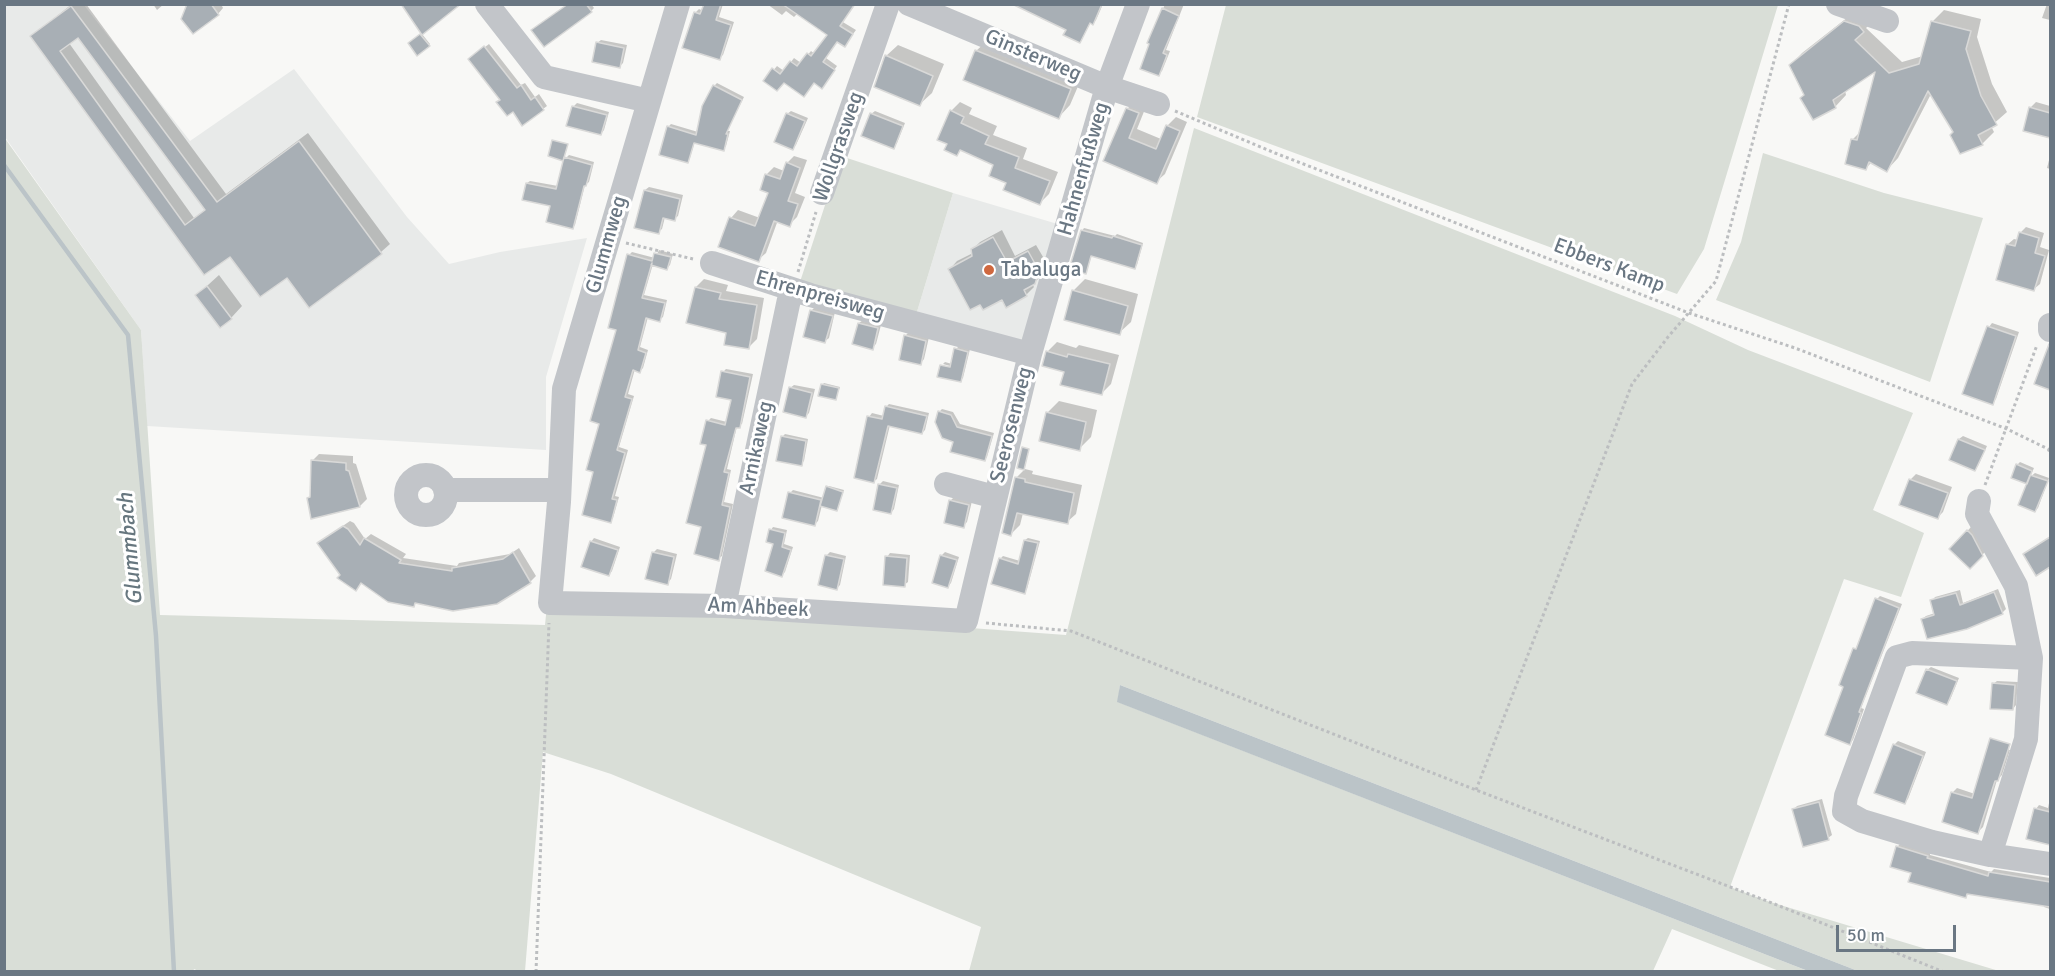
<!DOCTYPE html>
<meta charset="utf-8">
<style>
body{margin:0}
#map{position:relative;width:2055px;height:976px;overflow:hidden;background:#f8f8f6;font-family:Signika,sans-serif}
canvas{display:block}
.frame{position:absolute;inset:0;border:6px solid #6a7783;pointer-events:none}
.scale{position:absolute;left:1836px;top:925px;width:120px;height:27px;box-sizing:border-box;border:3px solid #6a7783;border-top:0;padding-left:8px;font-size:18px;line-height:21px;white-space:nowrap;color:#6a7783;-webkit-text-stroke:4px #fff;paint-order:stroke}
</style>
<div id="map">
<canvas width="2055" height="976"></canvas>
<div class="frame"></div>
<div class="scale">50 m</div>
</div>
<script>
const g = document.querySelector('canvas').getContext('2d');
g.lineJoin = 'round';
function fillPath(path, color) {
  g.fillStyle = color;
  g.fill(path, 'evenodd');
}
function toPath(rows) {
  const path = new Path2D();
  for (const r of rows) {
    if (r.length === 3) {
      path.moveTo(r[0] + r[2], r[1]);
      path.arc(r[0], r[1], r[2], 0, 2 * Math.PI);
      continue;
    }
    path.moveTo(r[0], r[1]);
    for (let i = 2; i < r.length; i += 2) path.lineTo(r[i], r[i + 1]);
  }
  return path;
}
function strokePath(path, color, width, dash) {
  g.strokeStyle = color;
  g.lineWidth = width;
  g.lineCap = dash ? 'butt' : 'round';
  g.setLineDash(dash || []);
  g.stroke(path);
}
function write(font, color, halo, rows, align = 'center') {
  g.font = font + ' Signika,sans-serif';
  g.lineWidth = 6;
  g.setLineDash([]);
  g.textBaseline = 'middle';
  g.strokeStyle = halo;
  g.fillStyle = color;
  for (const [text, x, y, turn = 0] of rows) {
    g.save();
    g.translate(x, y);
    g.rotate((+turn || 0) * Math.PI / 180);
    g.textAlign = isNaN(turn) ? turn : align;
    if (halo) g.strokeText(text, 0, 0);
    g.fillText(text, 0, 0);
    g.restore();
  }
}
const built = toPath([
 [4,5,84,5,190,141,294,69,407,217,449,264,500,252,587,238,546,377,546,450,147,426,141,330,5,137],
 [953,193,1061,225,1027,346,916,315]
]);
const green = toPath([
 [1226,5,1226,4,1778,5,1704,249,1677,294,1197,117],
 [1194,128,1675,316,1748,350,1913,413,1873,510,1924,533,1901,597,1844,579,1730,887,1767,901,1999,971,1858,971,1120,685,1118,702,1808,971,1779,971,1672,929,1653,971,969,971,981,927,611,774,543,752,525,971,201,972,194,969,193,972,5,971,4,137,141,330,160,615,545,625,547,605,725,610,1066,635],
 [1763,153,1884,193,1983,218,1930,382,1716,300,1741,242],
 [841,156,953,193,916,315,799,285]
]);
const water = toPath([
 [1120,685,1858,971,1808,971,1117,702]
]);
const shadow = toPath([
 [72,4,86,4,226,194,308,133,390,244,381,252,309,306,287,275,230,255,182,241,180,242,32,36],
 [78,36,206,209,194,218,69,43],
 [153,4,164,4,157,10],
 [189,4,221,4,223,8,218,14],
 [570,4,591,4,594,8,591,11],
 [705,4,723,4,719,17,734,22,723,55,719,58,695,13,699,9,703,11],
 [767,4,813,4,856,30,845,45,838,41,826,58,837,66,825,83,765,80,777,66,784,71,794,58,801,63,811,51,815,54,829,34,798,13,794,17,786,11,782,15],
 [1083,4,1103,4,1096,20,1093,23,1091,22,1080,41],
 [1165,4,1184,4,1166,50,1170,51,1162,71,1158,74,1151,43,1149,42],
 [2047,4,2050,4,2050,20,2042,18],
 [1857,10,1875,19,1866,28,1902,62,1923,56,1932,22,1944,10,1981,19,1977,37,1992,84,2007,112,1991,126,1994,132,1983,143,1961,152,1955,132,1931,94,1898,158,1887,170,1872,162,1866,168,1852,140,1861,131,1877,69,1845,90,1846,95,1835,107,1806,94,1791,65,1802,53],
 [422,34,430,44,418,54,410,44],
 [601,40,627,45,623,63,620,66,597,43],
 [988,40,1082,77,1070,105,1059,117,976,51],
 [489,44,521,85,525,83,535,97,539,94,547,106,523,124,513,110,501,99,473,56],
 [898,45,944,64,932,93,920,104,886,56],
 [717,83,744,97,727,131,730,131,726,146,723,149,695,141,690,158,687,161,668,127,671,124,698,132,714,86],
 [1136,100,1147,104,1137,129,1161,139,1167,126,1176,117,1187,122,1165,174,1156,182,1105,160,1127,109],
 [960,102,972,108,969,114,997,126,993,135,1027,148,1023,159,1058,172,1049,194,1040,203,1008,182,995,164,962,149,957,155,949,144,951,111],
 [2036,102,2050,106,2050,136,2025,130,2030,108],
 [577,103,609,112,604,130,601,134,573,107],
 [791,111,808,118,796,145,793,148,787,114],
 [875,111,905,123,897,143,894,147,871,114],
 [569,155,594,162,589,182,585,185,575,225,573,227,552,205,527,183,530,181,558,186,566,158],
 [794,156,807,160,795,193,805,197,797,217,789,225,778,220,766,253,758,260,731,218,738,210,760,218,770,192,766,175,774,167,784,171,787,163],
 [2050,156,2050,169,2047,168],
 [649,187,683,195,678,216,674,219,665,217,662,229,658,232,645,190],
 [2026,227,2044,233,2040,247,2049,250,2040,284,2034,289,2008,244,2014,239,2018,240,2020,233],
 [1084,228,1115,236,1117,234,1143,243,1137,265,1134,267,1092,255,1086,272,1082,231],
 [1002,230,1015,256,1036,245,1046,262,1043,275,1032,284,1034,287,1026,295,1002,298,950,269,957,261,973,253,972,250,980,242],
 [659,250,673,254,670,265,667,268,653,264,644,295,667,300,663,317,659,320,648,317,640,347,648,350,643,368,640,371,635,369,628,394,634,396,619,447,628,450,615,496,619,497,613,518,610,521,595,471,601,423,629,255,632,252,655,258],
 [219,275,242,306,231,318,197,295],
 [704,279,728,285,726,291,764,298,757,339,749,347,728,332,696,287],
 [1085,279,1138,294,1131,322,1119,333,1073,291],
 [815,307,835,312,829,338,825,341,811,311],
 [863,320,881,325,876,344,872,348,859,323],
 [1992,323,2019,332,1996,399,1992,403,1964,393,1989,327],
 [909,332,929,337,924,359,921,363,905,336],
 [1057,342,1076,348,1079,345,1119,355,1111,384,1102,393,1065,371,1047,352],
 [959,346,970,349,963,378,960,381,957,368,943,364,945,362,952,364,956,349],
 [726,369,753,374,742,424,737,426,727,469,731,470,724,502,733,504,722,556,718,559,703,526,708,421,711,418,727,422,733,399,723,372],
 [824,383,840,387,836,398,822,385],
 [794,385,815,389,809,413,806,416,790,388],
 [1059,401,1097,410,1091,437,1079,449,1047,413],
 [889,404,929,413,925,430,922,433,890,425,877,479,873,482,869,417,872,413,884,416,886,407],
 [942,409,953,412,960,424,994,433,987,457,985,460,939,412],
 [785,434,808,439,804,461,801,464,782,437],
 [1963,436,1987,446,1978,466,1975,469,1959,439],
 [319,454,353,456,353,463,356,464,367,499,360,506,312,496,312,461],
 [2020,462,2034,468,2030,477,2035,473,2049,478,2038,508,2035,511,2031,478,2017,465],
 [1025,469,1033,471,1032,474,1082,485,1076,514,1067,522,1023,513,1020,525,1011,534,1017,477],
 [1916,474,1952,487,1943,512,1937,518,1910,480],
 [883,481,899,485,894,509,891,513,879,485],
 [829,486,844,490,838,508,837,510,822,505,818,521,815,524,790,493,793,490,824,498],
 [954,497,972,501,967,522,963,526,946,522,951,500],
 [350,521,354,523,365,539,371,534,406,554,403,558,457,566,459,563,510,554,519,548,536,576,530,582,417,602,414,605,362,582,356,589,342,575,325,538],
 [773,527,787,530,784,544,793,547,785,572,782,575,771,530],
 [1971,527,1986,551,1970,567,1951,549],
 [594,538,620,547,612,571,609,575,591,542],
 [1028,538,1040,541,1027,589,1024,592,1000,559,1003,556,1020,561,1025,540],
 [657,549,677,554,671,579,667,583,653,553],
 [830,552,846,556,840,585,837,588,826,556],
 [945,552,959,557,951,583,948,586,941,556],
 [890,553,910,555,908,582,904,585,887,557],
 [1998,589,2006,609,2002,613,1922,619,1926,616,1935,613,1932,601,1935,597,1960,590,1963,603],
 [1880,596,1902,604,1861,708,1864,709,1853,740,1849,743,1845,686,1855,649,1858,645,1877,599],
 [1931,667,1959,678,1950,700,1947,703,1927,670],
 [1997,681,2018,682,2016,705,2013,709,1993,684],
 [1898,741,1926,752,1908,799,1904,803,1894,745],
 [1992,746,2010,750,2002,775,1997,780,1983,827,1978,832,1952,793,1957,788,1975,794],
 [2050,798,2050,844,2028,838,2036,809,2039,805,2048,808],
 [1822,799,1832,835,1828,838,1794,809,1797,806],
 [1900,844,1930,852,1930,855,1991,872,1994,869,2050,878,2050,909,2044,907,2044,904,1969,892,1966,896,1912,872,1897,847]
]);
const stream = toPath([
 [4,165,128,335,156,636,174,972]
]);
const building = toPath([
 [187,4,211,4,219,15,193,34,181,19,187,4],
 [401,4,461,4,422,35,401,4],
 [568,4,586,4,592,12,544,47,531,30,568,4],
 [704,4,721,4,716,20,731,25,720,60,682,48,694,12,700,14,704,4],
 [782,4,855,4,840,26,853,34,845,47,837,42,823,62,835,70,822,89,814,83,804,97,784,83,777,91,763,81,772,68,780,74,790,61,797,66,807,53,811,56,827,35,782,4],
 [1012,4,1102,4,1093,25,1090,23,1080,43,1063,35,1066,30,1012,4],
 [71,6,217,202,299,141,382,254,309,308,287,278,260,297,230,257,204,275,30,36,71,6],
 [78,38,205,210,185,225,60,51,78,38],
 [1162,8,1179,16,1163,53,1167,55,1159,76,1140,69,1149,44,1147,43,1162,8],
 [1844,21,1859,26,1864,32,1855,40,1889,73,1919,64,1931,21,1971,31,1966,49,1981,96,1997,125,1978,135,1983,145,1960,154,1950,135,1953,132,1928,91,1887,172,1869,162,1866,170,1845,164,1851,139,1857,140,1875,72,1833,100,1836,108,1813,120,1800,98,1804,95,1789,65,1844,21],
 [420,34,430,46,417,56,408,43,420,34],
 [596,42,624,48,620,68,592,62,596,42],
 [484,46,517,88,521,85,531,100,535,97,544,110,522,126,513,112,507,116,496,102,500,100,468,59,484,46],
 [975,50,1071,89,1059,119,963,80,975,50],
 [885,55,933,76,920,106,874,87,885,55],
 [713,85,742,100,726,134,728,134,724,151,694,143,688,163,659,155,667,126,696,135,702,106,713,85],
 [572,106,607,115,601,135,566,126,572,106],
 [2029,107,2050,113,2050,138,2023,131,2029,107],
 [1126,108,1139,113,1129,138,1156,149,1166,125,1180,131,1157,184,1103,161,1126,108],
 [950,110,964,117,961,123,989,136,985,144,1019,157,1015,168,1050,181,1040,205,1003,190,1006,183,989,176,993,165,960,150,957,156,944,150,947,144,937,140,950,110],
 [786,113,805,121,793,150,774,142,786,113],
 [870,113,903,126,894,149,861,136,870,113],
 [552,140,568,144,563,161,548,156,552,140],
 [564,157,592,165,586,186,584,186,573,229,546,222,550,206,522,200,526,183,556,189,564,157],
 [786,162,800,168,788,201,798,204,790,227,774,221,759,262,718,247,729,217,755,226,768,193,760,190,765,174,780,179,786,162],
 [644,190,680,199,675,221,663,218,659,234,634,228,644,190],
 [1081,230,1112,238,1113,236,1142,245,1135,269,1091,256,1086,274,1069,269,1081,230],
 [2019,232,2039,238,2035,253,2045,256,2034,291,1996,280,2006,244,2015,246,2019,232],
 [993,237,1007,262,1028,251,1039,271,1035,284,1024,290,1027,296,1006,308,1002,300,983,310,980,305,970,310,948,269,972,256,971,249,993,237],
 [654,253,671,257,667,270,651,265,652,263,642,298,665,303,660,322,646,318,638,350,646,353,640,373,633,370,625,397,632,399,617,450,625,453,612,499,617,500,611,523,582,515,593,472,586,470,599,424,590,421,616,330,608,328,627,254,652,261,654,253],
 [207,286,232,319,220,328,195,295,207,286],
 [695,287,721,293,719,299,757,305,749,349,724,345,726,333,686,323,695,287],
 [1072,290,1128,306,1120,335,1064,320,1072,290],
 [810,310,833,316,825,343,803,337,810,310],
 [858,323,878,328,873,350,852,344,858,323],
 [1987,326,2016,336,1993,405,1962,394,1987,326],
 [904,335,926,341,921,365,899,360,904,335],
 [2049,344,2050,344,2050,390,2034,384,2049,344],
 [954,348,968,352,961,382,937,377,940,365,950,367,954,348],
 [1046,351,1067,357,1068,354,1110,364,1102,395,1060,385,1064,372,1042,366,1046,351],
 [721,371,750,377,740,428,736,428,724,472,729,473,722,505,730,507,719,561,694,554,701,527,686,523,706,445,700,444,706,420,725,425,731,400,716,397,721,371],
 [821,384,839,388,836,400,818,396,821,384],
 [789,387,812,393,806,418,783,412,789,387],
 [885,406,927,416,922,434,888,426,874,483,854,478,867,416,882,419,885,406],
 [938,411,951,415,957,427,992,436,985,461,950,452,953,442,942,438,935,422,938,411],
 [1046,412,1086,422,1080,451,1039,441,1046,412],
 [781,436,806,441,802,466,776,461,781,436],
 [1958,439,1985,450,1975,471,1949,460,1958,439],
 [1022,447,1029,449,1024,470,1017,468,1022,447],
 [311,460,346,463,346,470,349,471,360,507,311,519,307,498,310,497,311,460],
 [2016,464,2032,471,2027,484,2011,478,2016,464],
 [2030,475,2048,481,2035,512,2018,505,2030,475],
 [1015,477,1025,479,1025,482,1074,493,1068,524,1017,513,1011,536,1002,533,1015,477],
 [1909,479,1948,493,1938,519,1899,505,1909,479],
 [878,484,897,488,891,514,873,510,878,484],
 [826,486,843,492,837,511,820,506,826,486],
 [788,492,821,500,815,526,782,518,788,492],
 [949,500,969,505,964,528,944,523,949,500],
 [343,526,348,529,360,545,364,538,401,560,399,563,452,571,452,568,503,559,513,552,531,583,497,604,453,611,415,603,414,607,388,602,361,583,356,591,337,578,340,575,317,543,343,526],
 [769,529,785,533,782,547,791,550,782,577,765,571,773,544,766,542,769,529],
 [1967,530,1972,535,1983,556,1970,569,1949,549,1967,530],
 [2050,537,2050,567,2036,576,2023,554,2050,537],
 [1024,540,1038,543,1025,594,991,584,999,558,1018,564,1024,540],
 [590,541,618,550,609,576,581,567,590,541],
 [652,552,674,557,668,585,645,579,652,552],
 [825,555,844,559,837,590,818,585,825,555],
 [940,555,957,560,948,588,932,583,940,555],
 [885,556,907,558,905,587,883,585,885,556],
 [1994,592,2003,614,1967,629,1927,639,1921,619,1934,615,1930,600,1956,593,1960,605,1994,592],
 [1875,598,1899,608,1859,712,1861,713,1850,745,1825,735,1843,687,1839,685,1853,648,1856,649,1875,598],
 [1926,669,1957,681,1947,705,1916,693,1926,669],
 [1992,683,2015,685,2013,710,1990,709,1992,683],
 [1990,738,2010,744,1998,781,1995,781,1978,834,1942,822,1951,792,1972,798,1990,738],
 [1893,744,1923,756,1905,804,1874,793,1893,744],
 [1819,802,1829,840,1803,847,1792,809,1819,802],
 [2034,808,2050,812,2050,845,2026,839,2034,808],
 [1896,846,1928,856,1927,858,1988,876,1989,872,2050,882,2050,907,1967,894,1966,898,1908,882,1911,873,1890,867,1896,846]
]);
const path = toPath([
 [1175,111,1275,153,1689,313,1795,348,2007,429,2048,449,2050,452],
 [626,243,693,259],
 [798,272,816,212],
 [1985,485,2037,345],
 [986,623,1071,631,1476,790,1767,901,1944,972],
 [1476,790,1632,384,1668,337,1716,281,1789,4],
 [536,972,549,623]
]);
const minor = toPath([
 [487,4,544,77,649,101],
 [678,4,564,389,559,502,550,603,724,606,966,621,1030,354,1107,87,1138,4],
 [909,4,1107,87,1158,104],
 [1838,4,1887,21],
 [822,193,888,4],
 [712,263,810,295,1030,354],
 [2050,325,2050,330],
 [426,495,20],
 [946,484,995,497],
 [445,490,559,490],
 [1979,501,1977,514,2016,586,2031,658,2026,739,1990,855],
 [724,606,791,290],
 [2031,658,1912,653,1897,657,1846,796,1844,811,1862,821,1932,842,1990,855,2050,864]
]);
const markers = [
 [989,270,6,"#cf683f"]
];
const streetNames = [
 ["Ginsterweg",1033,56,23],
 ["Wollgrasweg",839,147,-71],
 ["Hahnenfußweg",1084,169,-74],
 ["Glummweg",607,245,-74],
 ["Ebbers Kamp",1609,266,21],
 ["Ehrenpreisweg",820,296,16],
 ["Seerosenweg",1012,425,-76],
 ["Arnikaweg",757,448,-78],
 ["Am Ahbeek",758,608,3]
];
const poiNames = [
 ["Tabaluga",1001,270]
];
const waterNames = [
 ["Glummbach",131,549,-95]
];
fillPath(built, '#e8eae9');
fillPath(green, '#d9ded7');
fillPath(water, '#bbc4c8');
fillPath(shadow, '#0003');
strokePath(stream, '#bbc4c8', 4.5);
fillPath(building, '#a8afb5');
strokePath(building, '#d9d9d8', 1.5);
strokePath(path, '#bcbec0', 3, [3, 3]);
strokePath(minor, '#c2c5c9', 24);
for (const [x, y, r, color] of markers) {
  const dot = new Path2D();
  dot.arc(x, y, r, 0, 2 * Math.PI);
  g.fillStyle = color;
  g.fill(dot);
  strokePath(dot, '#fff', 2);
}
write('21px', '#6a7783', '#fff', streetNames);
write('21px', '#6a7783', '#fff', poiNames, 'left');
write('italic 22px', '#67777f', '#fff', waterNames);
</script>
